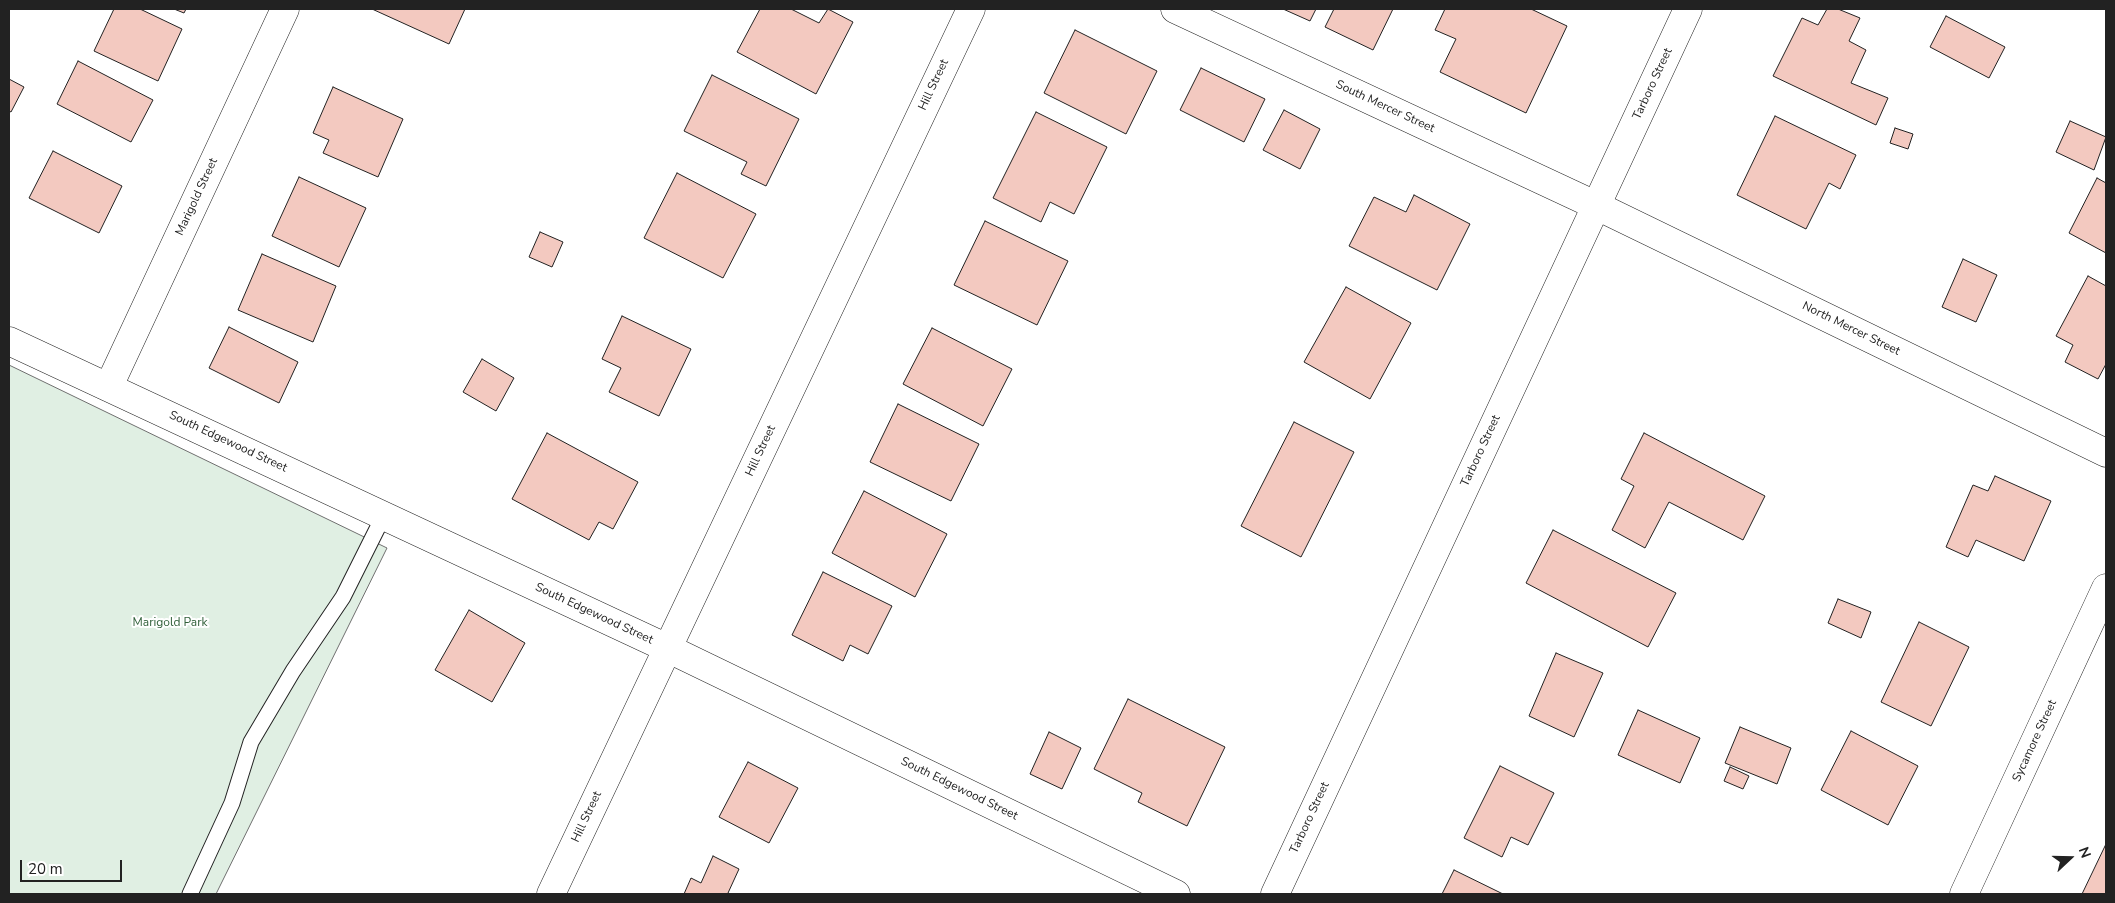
<!DOCTYPE html>
<style>
body{margin:0}
#map{position:relative;width:2115px;height:903px;overflow:hidden;background:#fff;font-family:"Nunito Sans",sans-serif}
canvas{display:block}
.frame{position:absolute;inset:0;border:10px solid #222;pointer-events:none}
.north{position:absolute;left:2045px;top:833px;width:50px;height:50px;-webkit-text-stroke:4px #fff;paint-order:stroke;rotate:69deg;font-size:14px;font-weight:700;line-height:20px;text-align:center;color:#222}
.north::after{content:'';display:block;margin:auto;width:18px;height:22px;background:#222;clip-path:polygon(50% 0,100% 100%,50% 72%,0 100%)}
.scale{position:absolute;left:20px;top:860px;width:102px;height:22px;box-sizing:border-box;border:2px solid #222;border-top:0;padding-left:6px;font-size:15px;line-height:18px;white-space:nowrap;color:#222;-webkit-text-stroke:4px #fff;paint-order:stroke}
</style>
<div id="map">
<canvas width="2115" height="903"></canvas>
<div class="frame"></div>
<div class="north">N</div>
<div class="scale">20 m</div>
</div>
<script>
const g = document.querySelector('canvas').getContext('2d');
g.lineJoin = 'round';
function fillPath(path, color) {
  g.fillStyle = color;
  g.fill(path, 'evenodd');
}
function toPath(rows) {
  const path = new Path2D();
  for (const r of rows) {
    path.moveTo(r[0], r[1]);
    for (let i = 2; i < r.length; i += 2) path.lineTo(r[i], r[i + 1]);
  }
  return path;
}
function strokePath(path, color, width, dash) {
  g.strokeStyle = color;
  g.lineWidth = width;
  g.lineCap = dash ? 'butt' : 'round';
  g.setLineDash(dash || []);
  g.stroke(path);
}
function write(font, color, halo, rows, align = 'center') {
  g.font = font + ' "Nunito Sans",sans-serif';
  g.lineWidth = 4;
  g.setLineDash([]);
  g.textBaseline = 'middle';
  g.strokeStyle = halo;
  g.fillStyle = color;
  for (const [text, x, y, turn = 0] of rows) {
    g.save();
    g.translate(x, y);
    g.rotate((+turn || 0) * Math.PI / 180);
    g.textAlign = isNaN(turn) ? turn : align;
    if (halo) g.strokeText(text, 0, 0);
    g.fillText(text, 0, 0);
    g.restore();
  }
}
const green = toPath([
 [9,365,387,548,216,894,9,894,9,365]
]);
const building = toPath([
 [114,9,140,9,182,29,158,81,94,51,114,9],
 [174,9,186,9,184,13,174,9],
 [372,9,465,9,449,44,372,9],
 [760,9,791,9,819,23,828,9,853,22,816,94,737,52,760,9],
 [1283,9,1316,9,1310,21,1283,9],
 [1334,9,1393,9,1373,50,1325,27,1334,9],
 [1445,9,1531,9,1567,26,1526,113,1440,72,1456,39,1435,30,1445,9],
 [1827,9,1838,9,1860,18,1849,41,1866,50,1851,83,1888,98,1876,125,1773,76,1802,18,1818,25,1827,9],
 [1946,16,2005,47,1989,78,1930,47,1946,16],
 [1075,30,1157,71,1126,134,1044,93,1075,30],
 [78,61,153,100,131,142,57,104,78,61],
 [1201,68,1265,99,1244,142,1180,110,1201,68],
 [712,75,799,119,766,186,741,174,747,162,684,131,712,75],
 [9,79,24,87,11,112,9,111,9,79],
 [333,87,403,119,378,177,323,153,329,140,313,133,333,87],
 [1284,110,1320,129,1300,169,1263,150,1284,110],
 [1036,112,1107,147,1074,214,1050,202,1041,222,993,198,1036,112],
 [1775,116,1856,155,1840,189,1829,183,1806,229,1737,195,1775,116],
 [2070,121,2106,137,2094,170,2056,152,2070,121],
 [1895,128,1913,134,1908,149,1890,143,1895,128],
 [53,151,122,186,99,233,29,198,53,151],
 [677,173,756,214,723,278,644,238,677,173],
 [299,177,366,208,339,267,272,236,299,177],
 [2097,178,2106,183,2106,253,2069,233,2097,178],
 [1414,195,1470,224,1437,290,1349,246,1374,197,1406,212,1414,195],
 [985,221,1068,261,1037,325,954,285,985,221],
 [540,232,563,242,552,267,529,257,540,232],
 [262,254,336,286,313,342,238,310,262,254],
 [1963,259,1997,275,1976,322,1942,307,1963,259],
 [2088,276,2106,286,2106,364,2098,379,2065,362,2073,345,2056,336,2088,276],
 [1346,287,1411,323,1370,399,1304,362,1346,287],
 [622,316,691,349,659,416,609,392,621,368,602,359,622,316],
 [229,327,298,362,279,403,209,368,229,327],
 [932,328,1012,369,983,426,903,384,932,328],
 [482,359,514,378,496,411,463,392,482,359],
 [898,404,979,444,951,501,870,462,898,404],
 [1294,422,1354,452,1301,557,1241,526,1294,422],
 [547,433,638,482,613,529,599,522,589,540,512,499,547,433],
 [1644,433,1765,496,1743,540,1669,502,1645,548,1612,530,1634,486,1621,479,1644,433],
 [1995,476,2051,501,2024,561,1976,540,1968,557,1946,547,1973,485,1988,491,1995,476],
 [864,491,947,534,915,597,832,553,864,491],
 [1553,530,1676,593,1648,647,1526,583,1553,530],
 [823,572,892,606,868,654,850,645,843,661,792,635,823,572],
 [1838,599,1871,612,1861,638,1828,623,1838,599],
 [469,610,525,643,492,702,435,670,469,610],
 [1919,622,1969,647,1931,726,1881,702,1919,622],
 [1556,653,1603,673,1574,737,1529,716,1556,653],
 [1128,699,1225,747,1187,826,1138,802,1142,793,1094,769,1128,699],
 [1638,710,1700,738,1680,783,1618,755,1638,710],
 [1740,727,1791,748,1777,784,1725,763,1740,727],
 [1851,731,1918,766,1888,825,1821,790,1851,731],
 [1049,732,1081,748,1062,789,1030,774,1049,732],
 [748,762,798,788,769,843,719,817,748,762],
 [1500,766,1554,793,1528,845,1511,837,1502,857,1464,838,1500,766],
 [1730,767,1749,776,1743,789,1724,781,1730,767],
 [2106,844,2106,894,2082,894,2106,844],
 [713,856,739,869,728,893,730,894,684,894,691,878,701,883,713,856],
 [1454,870,1503,894,1442,894,1454,870]
]);
const service = toPath([
 [190,894,232,803,251,742,293,671,343,597,384,515]
]);
const minor = toPath([
 [1175,9,1595,205,2106,453],
 [9,341,667,648,1176,894],
 [109,386,285,9],
 [551,894,971,9],
 [1964,894,2106,588]
]);
const tertiary = toPath([
 [1275,894,1688,9]
]);
const streetNames = [
 ["Tarboro Street",1653,84,-65],
 ["Hill Street",934,85,-65],
 ["South Mercer Street",1385,107,25],
 ["Marigold Street",197,197,-65],
 ["North Mercer Street",1851,329,26],
 ["South Edgewood Street",228,442,25],
 ["Hill Street",761,451,-65],
 ["Tarboro Street",1481,451,-65],
 ["South Edgewood Street",594,614,25],
 ["Sycamore Street",2035,741,-65],
 ["South Edgewood Street",959,789,26],
 ["Hill Street",587,817,-65],
 ["Tarboro Street",1310,818,-65]
];
const parkNames = [
 ["Marigold Park",170,623]
];
fillPath(green, '#e0efe3');
strokePath(green, '#6f6f6f', 1);
fillPath(building, '#f3c9c0');
strokePath(building, '#222', 1);
strokePath(service, '#222', 17);
strokePath(minor, '#222', 29);
strokePath(tertiary, '#222', 29);
strokePath(service, '#fff', 15);
strokePath(minor, '#fff', 28);
strokePath(tertiary, '#fff', 28);
write('12px', '#222', '#fff', streetNames);
write('12px', '#2f5e38', '#fff', parkNames);
</script>
